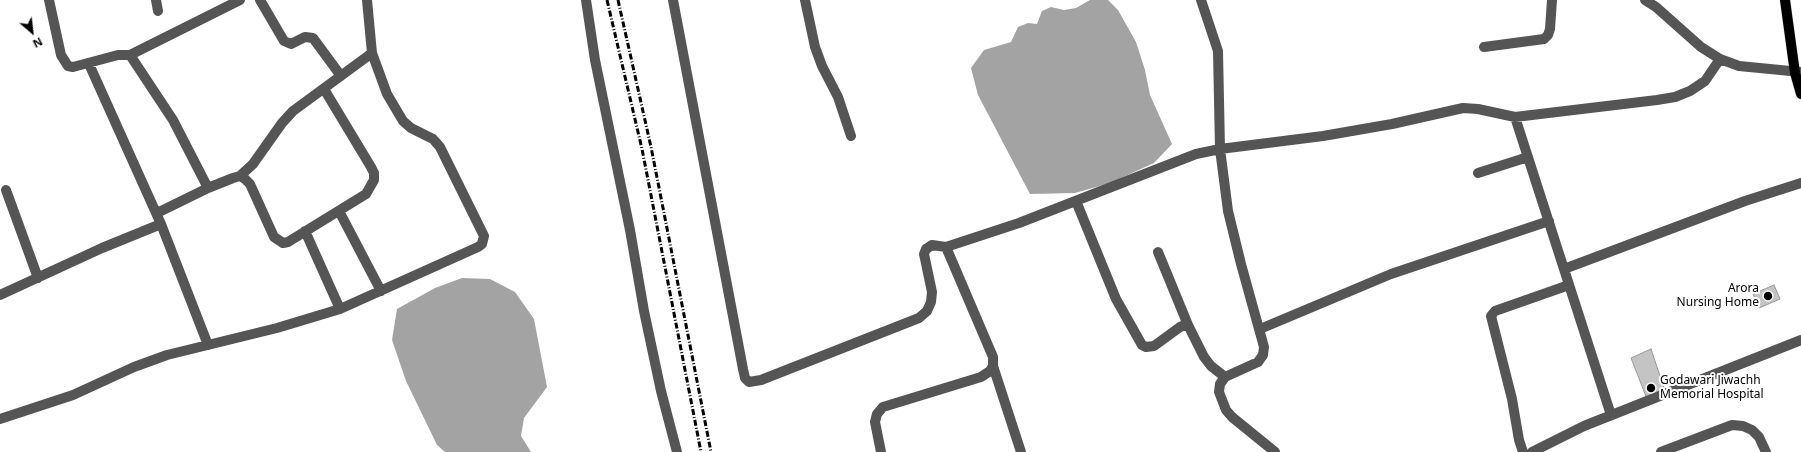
<!DOCTYPE html>
<style>
body{margin:0}
#map{position:relative;width:1801px;height:452px;overflow:hidden;background:#fff;font-family:"Noto Sans",sans-serif}
canvas{display:block}
.north{position:absolute;left:12px;top:12px;width:40px;height:40px;-webkit-text-stroke:3px #fff;paint-order:stroke;rotate:152deg;font-size:11px;font-weight:700;line-height:16px;text-align:center;color:#000}
.north::after{content:'';display:block;margin:auto;width:14px;height:18px;background:#000;clip-path:polygon(50% 0,100% 100%,50% 72%,0 100%)}
</style>
<div id="map">
<canvas width="1801" height="452"></canvas>
<div class="north">N</div>
</div>
<script>
const g = document.querySelector('canvas').getContext('2d');
g.lineJoin = 'round';
function fillPath(path, color) {
  g.fillStyle = color;
  g.fill(path, 'evenodd');
}
function toPath(rows) {
  const path = new Path2D();
  for (const r of rows) {
    path.moveTo(r[0], r[1]);
    for (let i = 2; i < r.length; i += 2) path.lineTo(r[i], r[i + 1]);
  }
  return path;
}
function strokePath(path, color, width, dash) {
  g.strokeStyle = color;
  g.lineWidth = width;
  g.lineCap = dash ? 'butt' : 'round';
  g.setLineDash(dash || []);
  g.stroke(path);
}
function write(font, color, halo, rows, align = 'center') {
  g.font = font + ' "Noto Sans",sans-serif';
  g.lineWidth = 4;
  g.setLineDash([]);
  g.textBaseline = 'middle';
  g.strokeStyle = halo;
  g.fillStyle = color;
  for (const [text, x, y, turn = 0] of rows) {
    g.save();
    g.translate(x, y);
    g.rotate((+turn || 0) * Math.PI / 180);
    g.textAlign = isNaN(turn) ? turn : align;
    if (halo) g.strokeText(text, 0, 0);
    g.fillText(text, 0, 0);
    g.restore();
  }
}
const water = toPath([
 [1090,0,1108,0,1118,10,1136,42,1145,70,1150,95,1172,144,1154,163,1110,183,1075,193,1030,194,978,95,971,68,984,50,1011,42,1018,27,1028,23,1037,24,1042,11,1051,7,1064,10,1076,8],
 [462,278,490,279,515,292,534,319,547,387,524,418,521,436,531,452,445,452,437,445,406,381,392,340,397,309,435,288]
]);
const building = toPath([
 [1774,285,1780,299,1759,308,1753,294,1774,285],
 [1651,349,1665,391,1647,399,1631,358,1651,349]
]);
const minor = toPath([
 [49,0,61,55,68,66,73,67,118,55,130,55,173,120,208,188,233,178,240,176,245,179,250,184,274,237,283,243,288,242,366,194,374,180,374,173,371,167,324,89],
 [156,0,158,11],
 [260,0,284,41,291,44,305,37,313,38,341,76],
 [586,0,595,60,630,230,644,311,661,391,677,452],
 [673,0,743,369,745,378,749,382,761,380,919,318,927,311,931,302,932,292,924,254,926,249,932,245,946,247,1019,223,1196,154,1220,149,1323,136,1392,124,1463,108,1478,109,1515,117,1657,100,1675,97,1690,91,1705,81,1720,59],
 [805,0,815,47,822,66,838,97,851,136],
 [1201,0,1218,51,1220,149,1228,211,1241,264,1264,347,1263,355,1258,362,1225,377,1220,384,1219,392,1226,410,1232,417,1275,452],
 [1645,0,1656,7,1701,47,1720,59,1739,66,1801,72],
 [1484,47,1544,39,1548,35,1550,29,1552,0],
 [130,55,240,0],
 [89,64,161,224],
 [1515,117,1611,415],
 [1478,173,1528,157],
 [240,176,253,164,282,123,293,111,372,53],
 [6,190,38,278],
 [1076,201,1116,299,1142,345,1146,347,1154,346,1180,327,1185,325,1188,325,1204,357,1211,366,1225,377],
 [339,211,381,291],
 [157,213,208,188],
 [305,231,340,309],
 [1158,252,1188,325],
 [1564,269,1745,201,1801,183],
 [0,295,102,248,161,224,208,345],
 [1260,329,1391,274,1549,221],
 [993,366,1021,452],
 [0,419,73,395,134,367,167,355,277,328,340,309,478,247,482,244,484,236,440,147,433,139,411,128,403,121,387,94,372,53,367,0],
 [881,452,875,422,877,414,883,407,981,377,990,371,993,366,993,357,946,247],
 [1523,452,1519,440,1512,399,1491,316,1495,311,1569,285],
 [1532,452,1584,426,1801,340],
 [1661,452,1732,425,1743,426,1752,430,1759,437,1766,452]
]);
const major = toPath([
 [1785,0,1795,73,1801,94]
]);
const rail = toPath([
 [607,0,642,149,701,452],
 [618,0,651,147,711,452]
]);
const markers = [
 [1768,296,5,"#000"],
 [1651,388,5,"#000"]
];
const poiNames = [
 ["Arora",1759,289],
 ["Nursing Home",1759,303],
 ["Godawari Jiwachh",1660,381,"left"],
 ["Memorial Hospital",1660,395,"left"]
];
fillPath(water, '#a3a3a3');
fillPath(building, '#c4c4c4');
strokePath(building, '#999', 1);
strokePath(major, '#dbdbdb', 11);
strokePath(minor, '#555', 10);
strokePath(major, '#000', 10);
strokePath(rail, '#000', 3, [6, 2, 1, 2]);
for (const [x, y, r, color] of markers) {
  const dot = new Path2D();
  dot.arc(x, y, r, 0, 2 * Math.PI);
  g.fillStyle = color;
  g.fill(dot);
  strokePath(dot, '#fff', 1.5);
}
write('12px', '#000', '#fff', poiNames, 'right');
</script>
